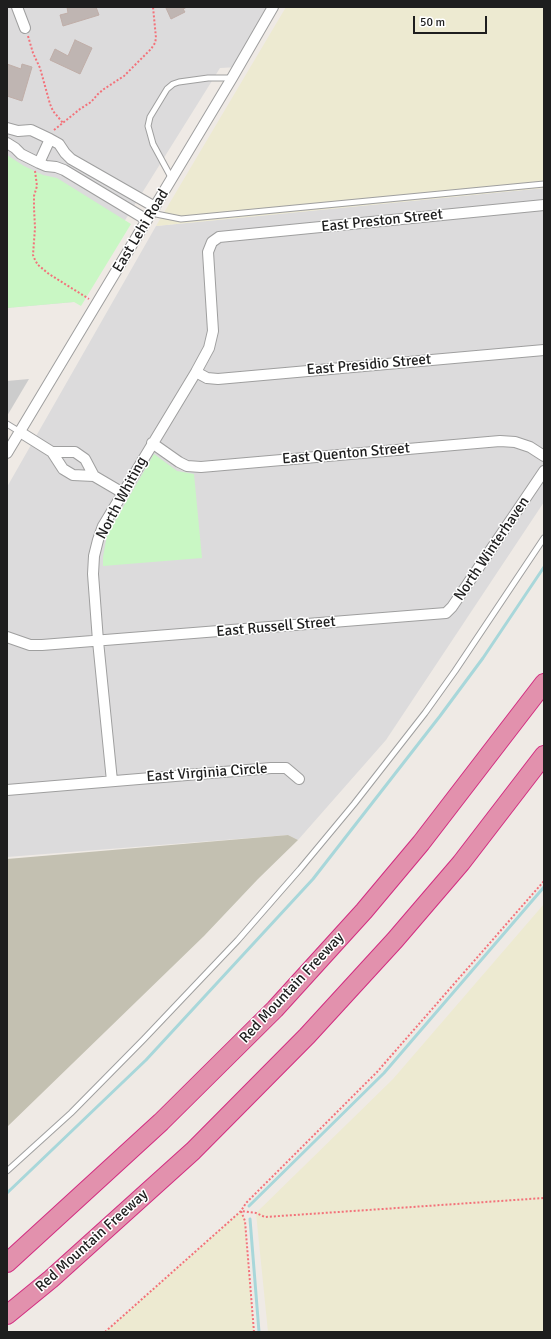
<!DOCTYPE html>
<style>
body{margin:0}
#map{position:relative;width:551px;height:1339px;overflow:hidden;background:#efeae5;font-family:Signika,sans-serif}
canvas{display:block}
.frame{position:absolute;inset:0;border:8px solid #1e1e1e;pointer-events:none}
.scale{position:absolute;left:413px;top:16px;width:74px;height:18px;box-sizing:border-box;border:2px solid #1e1e1e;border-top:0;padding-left:5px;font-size:12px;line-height:14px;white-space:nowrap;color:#1e1e1e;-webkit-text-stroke:3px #fff;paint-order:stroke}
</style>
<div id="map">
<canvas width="551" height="1339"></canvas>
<div class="frame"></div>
<div class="scale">50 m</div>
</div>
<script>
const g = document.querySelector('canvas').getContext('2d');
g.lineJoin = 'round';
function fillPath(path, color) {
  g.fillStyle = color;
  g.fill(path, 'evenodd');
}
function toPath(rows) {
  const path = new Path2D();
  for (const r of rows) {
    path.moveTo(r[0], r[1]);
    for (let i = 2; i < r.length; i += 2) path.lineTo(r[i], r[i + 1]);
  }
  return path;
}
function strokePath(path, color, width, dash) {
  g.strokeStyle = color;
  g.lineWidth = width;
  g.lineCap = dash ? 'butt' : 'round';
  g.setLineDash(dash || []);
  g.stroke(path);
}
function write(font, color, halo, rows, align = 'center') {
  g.font = font + ' Signika,sans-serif';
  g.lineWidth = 3;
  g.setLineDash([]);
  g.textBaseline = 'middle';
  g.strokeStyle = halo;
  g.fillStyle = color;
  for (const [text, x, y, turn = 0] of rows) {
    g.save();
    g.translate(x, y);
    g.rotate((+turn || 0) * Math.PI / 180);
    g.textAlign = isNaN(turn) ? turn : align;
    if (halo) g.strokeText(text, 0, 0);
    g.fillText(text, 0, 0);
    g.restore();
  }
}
const residential = toPath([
 [7,7,273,7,239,67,220,68,74,302,7,308],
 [544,188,544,502,386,740,298,840,288,835,7,857,7,487,156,226]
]);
const religious = toPath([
 [29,379,7,416,7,381]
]);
const construction = toPath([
 [288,835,298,840,258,879,204,936,7,1127,7,859]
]);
const farmland = toPath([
 [286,7,544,7,544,188,156,226],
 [544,904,544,1332,268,1332,256,1213,393,1079],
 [241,1211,245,1221,254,1332,105,1332]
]);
const park = toPath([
 [7,155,24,166,43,175,57,178,131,224,81,306,74,302,7,308],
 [154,454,177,471,194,474,202,558,103,566,103,557,107,535]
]);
const stream = toPath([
 [7,1193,146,1060,313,879,440,716,483,658,544,567],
 [249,1206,384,1073,544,887],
 [250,1219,259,1332]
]);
const building = toPath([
 [67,7,96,7,99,15,63,26,60,15,68,13,67,7],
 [167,7,187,7,183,9,185,12,171,19,166,8,167,7],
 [75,40,92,48,80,74,50,60,55,49,68,56,75,40],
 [7,64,21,69,22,64,32,67,22,101,7,96,7,64]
]);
const path = toPath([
 [28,36,33,53,40,68,50,104,53,111,63,123],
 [54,130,80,109,91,102,98,94,104,89,124,76,151,49,155,43,156,38,153,7],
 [35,171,37,186,34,196,34,208,35,228,33,255,35,260,38,265,49,274,89,299],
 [105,1332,241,1211,246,1203,377,1072,544,881],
 [254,1332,245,1221,241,1211,256,1213,265,1217,544,1198]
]);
const lane = toPath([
 [172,179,153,144,148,126,150,117,167,89,173,84,179,82,208,78,231,78],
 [151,213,181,219,544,184],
 [7,424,20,432],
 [7,1171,71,1113,144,1039,238,940,300,869,354,804,425,713,455,671,544,538]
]);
const street = toPath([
 [17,7,25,28],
 [7,128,18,131,31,130,50,139,59,144,65,153,71,159,155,207],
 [7,143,15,148,21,154,39,163,46,166,56,167,64,170,147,220],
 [39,163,50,139],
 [196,372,207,378,218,379,544,350],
 [20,432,52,452,63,469,73,475,94,476,123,493],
 [152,443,179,462,187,466,201,467,500,441,515,442,530,447,544,456],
 [52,452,75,452,85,459,94,476],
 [7,453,232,78,273,7],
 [7,637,30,645,42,645,446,613,452,607,544,471],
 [112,781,98,641,93,574,94,556,98,540,103,526,196,372,209,348,213,331,208,252,212,242,219,237,544,205],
 [7,790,271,768,286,768,299,779]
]);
const highway = toPath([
 [7,1263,161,1122,275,1009,364,911,421,843,544,683],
 [7,1315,51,1279,193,1151,307,1036,395,940,461,863,544,755]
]);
const streetNames = [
 ["East Preston Street",382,221,-6],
 ["East Lehi Road",141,231,-59],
 ["East Presidio Street",369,365,-5],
 ["East Quenton Street",346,454,-5],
 ["North Whiting",122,498,-62],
 ["North Winterhaven",492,549,-56],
 ["East Russell Street",276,627,-5],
 ["East Virginia Circle",207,773,-4],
 ["Red Mountain Freeway",292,988,-47],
 ["Red Mountain Freeway",92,1241,-42]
];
fillPath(residential, '#dcdbdc');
fillPath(religious, '#ccc');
fillPath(construction, '#c3c0b1');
fillPath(farmland, '#edead1');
fillPath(park, '#c9f7c4');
strokePath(stream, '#a8d7da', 3);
fillPath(building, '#bfb5b2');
strokePath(building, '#c0aea8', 1);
strokePath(lane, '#9f9f9f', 7);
strokePath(street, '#9f9f9f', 12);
strokePath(highway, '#d22d81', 20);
strokePath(path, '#f3727a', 2, [2, 2]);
strokePath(lane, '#fff', 5);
strokePath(street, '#fff', 10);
strokePath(highway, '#e291ad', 18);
write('15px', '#1e1e1e', '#fff', streetNames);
</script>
